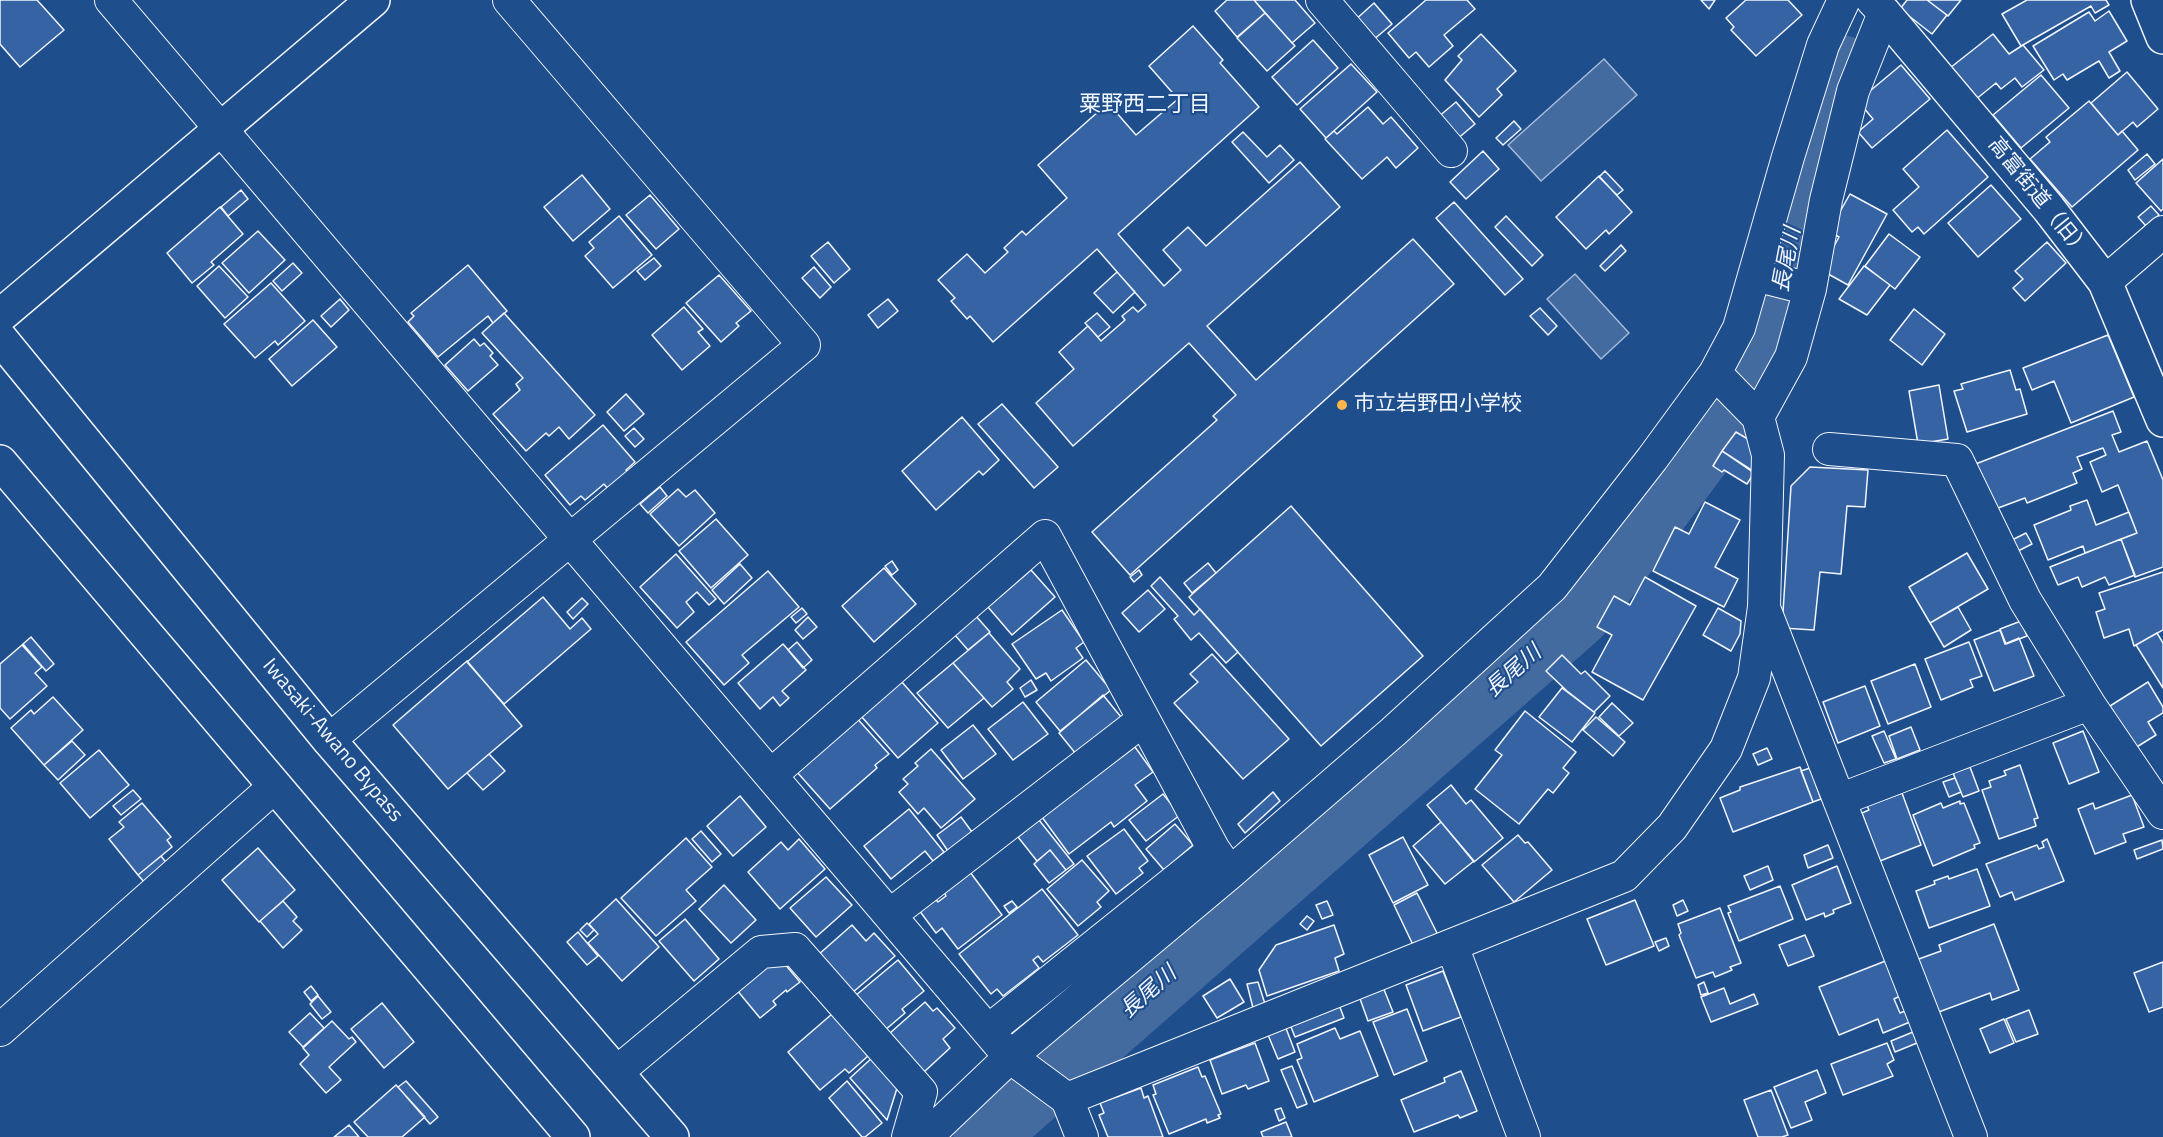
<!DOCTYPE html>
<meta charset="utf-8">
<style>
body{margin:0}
canvas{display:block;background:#1f4e8c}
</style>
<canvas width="2163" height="1137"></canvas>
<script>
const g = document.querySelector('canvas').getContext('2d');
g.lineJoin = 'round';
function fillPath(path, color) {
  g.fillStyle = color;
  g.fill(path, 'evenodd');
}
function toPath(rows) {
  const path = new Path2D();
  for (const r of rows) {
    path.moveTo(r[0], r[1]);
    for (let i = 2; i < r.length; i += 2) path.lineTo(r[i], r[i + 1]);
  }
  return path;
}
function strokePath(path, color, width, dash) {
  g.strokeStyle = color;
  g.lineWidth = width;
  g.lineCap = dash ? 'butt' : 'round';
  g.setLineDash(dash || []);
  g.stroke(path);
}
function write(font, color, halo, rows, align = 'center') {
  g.font = font + ' "Titillium Web","Noto Sans JP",sans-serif';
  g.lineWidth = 4.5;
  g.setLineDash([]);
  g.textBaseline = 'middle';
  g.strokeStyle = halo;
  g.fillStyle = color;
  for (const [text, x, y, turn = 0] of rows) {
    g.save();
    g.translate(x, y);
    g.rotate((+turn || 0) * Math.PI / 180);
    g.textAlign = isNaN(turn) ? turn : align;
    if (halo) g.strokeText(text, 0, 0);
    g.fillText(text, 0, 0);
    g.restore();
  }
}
const water = toPath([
 [1604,59,1637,95,1541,181,1508,145,1604,59],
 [1575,274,1629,333,1601,359,1547,299,1575,274]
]);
const river = toPath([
 [985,1137,1579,615,1722,425,1774,331,1805,177,1843,67]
]);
const building = toPath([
 [0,0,37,0,64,30,20,67,0,44,0,0],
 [1227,0,1254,0,1265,13,1237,37,1215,11,1227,0],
 [1254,0,1295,0,1315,23,1292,43,1254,0],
 [1426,0,1467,0,1475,9,1444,35,1453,46,1429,67,1416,52,1409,58,1388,33,1426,0],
 [1701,0,1715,0,1709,9,1701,0],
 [1746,0,1788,0,1802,15,1756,56,1731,30,1734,27,1726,18,1746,0],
 [1907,0,1927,0,1947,15,1932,34,1900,9,1907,0],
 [1927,0,1961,0,1948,16,1927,0],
 [2027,0,2106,0,2109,5,2095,13,2091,6,2021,46,2002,14,2027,0],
 [1374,3,1392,24,1372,41,1354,21,1374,3],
 [2109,11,2127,41,2109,52,2120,71,2109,78,2099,61,2067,80,2063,74,2054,80,2033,46,2089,12,2095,21,2109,11],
 [1265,13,1295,46,1267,71,1237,38,1265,13],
 [1193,26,1223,60,1220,63,1259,107,1118,234,1164,286,1181,270,1163,250,1188,227,1206,246,1300,162,1340,207,1207,326,1256,380,1413,239,1454,284,1130,575,1092,532,1217,420,1213,416,1236,395,1189,343,1073,446,1036,403,1074,369,1059,352,1088,326,1101,341,1125,320,1122,316,1133,307,1138,312,1146,305,1097,249,993,342,970,316,967,319,951,301,955,298,938,280,967,254,985,273,1008,252,1004,248,1022,231,1026,235,1067,198,1038,165,1108,103,1136,135,1178,99,1149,66,1193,26],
 [1481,34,1516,71,1497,89,1502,95,1479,117,1445,80,1462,60,1458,56,1481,34],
 [1993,34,2009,54,2023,45,2044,70,2022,87,2015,78,2001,89,1996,83,1975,100,1950,68,1993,34],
 [1313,40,1338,68,1297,105,1272,77,1313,40],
 [1351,64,1377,92,1326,138,1300,109,1351,64],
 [1901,65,1930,99,1872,148,1858,132,1873,119,1858,101,1901,65],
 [2127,72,2158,109,2137,127,2133,122,2118,135,2091,103,2127,72],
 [2041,75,2069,108,2021,148,1993,115,2041,75],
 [2089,101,2118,135,2122,131,2138,150,2072,207,2030,159,2050,142,2046,137,2089,101],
 [1456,102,1475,124,1456,140,1437,118,1456,102],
 [1368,107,1383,124,1391,117,1418,148,1396,168,1387,157,1362,179,1325,139,1334,131,1337,134,1368,107],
 [1514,121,1521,129,1503,145,1496,138,1514,121],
 [1947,130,1988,177,1924,234,1918,227,1912,232,1893,210,1919,187,1903,169,1947,130],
 [1243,132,1267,157,1280,145,1294,160,1269,183,1232,142,1243,132],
 [1483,151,1499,169,1466,199,1450,182,1483,151],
 [2147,154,2155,164,2135,180,2128,170,2147,154],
 [2163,159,2163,209,2161,211,2136,183,2163,159],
 [1605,171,1623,190,1617,195,1599,177,1605,171],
 [582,175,610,209,573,241,544,207,582,175],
 [1599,176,1632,212,1609,234,1606,230,1586,249,1556,217,1599,176],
 [1991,185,2021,219,1978,257,1948,223,1991,185],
 [241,190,248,199,228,216,221,207,241,190],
 [1850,194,1887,214,1848,285,1821,270,1839,237,1829,231,1850,194],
 [650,195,679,229,656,249,626,215,650,195],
 [1454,202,1523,279,1505,295,1436,218,1454,202],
 [2151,206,2159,215,2146,226,2138,217,2151,206],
 [220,207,243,234,211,262,214,265,192,283,167,253,220,207],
 [619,216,652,255,613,288,585,256,594,248,589,242,619,216],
 [1506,216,1543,255,1532,266,1495,227,1506,216],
 [258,231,285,260,249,293,222,263,258,231],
 [1889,234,1920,257,1895,289,1865,266,1889,234],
 [828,242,850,269,834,283,811,256,828,242],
 [2047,242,2066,263,2025,301,2013,288,2023,279,2015,271,2047,242],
 [1621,245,1626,251,1605,271,1600,266,1621,245],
 [654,258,661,266,645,280,637,271,654,258],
 [293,263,302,273,282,291,273,281,293,263],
 [468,265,507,311,493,323,488,316,438,357,408,322,414,316,411,313,468,265],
 [219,266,248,297,225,318,197,286,219,266],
 [1864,266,1890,285,1867,315,1839,299,1864,266],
 [814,267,831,287,820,298,802,278,814,267],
 [1117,272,1135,292,1113,313,1094,293,1117,272],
 [719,275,751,311,736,323,739,326,721,342,686,303,719,275],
 [271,283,305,321,278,345,275,341,255,358,224,324,271,283],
 [340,299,349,310,331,327,321,316,340,299],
 [888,299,898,311,878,328,868,315,888,299],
 [684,307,703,329,698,332,710,346,682,370,652,335,684,307],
 [1540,308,1557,326,1548,335,1530,316,1540,308],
 [1914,309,1945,334,1922,365,1890,340,1914,309],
 [504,313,595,415,569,439,559,427,549,436,546,433,526,451,493,414,520,390,516,384,523,378,482,333,504,313],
 [1097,313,1110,327,1098,337,1085,323,1097,313],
 [313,320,337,347,292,386,269,359,313,320],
 [2108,335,2134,397,2071,423,2054,381,2032,390,2023,368,2108,335],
 [474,339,480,346,484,343,493,353,490,356,498,365,468,391,445,365,474,339],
 [2010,370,2016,390,2020,389,2027,414,1967,432,1954,391,1963,389,1961,384,2010,370],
 [1939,385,1948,439,1918,444,1909,391,1939,385],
 [626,394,644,414,624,431,607,412,626,394],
 [1002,404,1058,467,1034,488,978,424,1002,404],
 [2113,411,2121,432,2112,435,2119,452,2147,441,2163,480,2163,567,2135,577,2121,539,2137,533,2118,485,2102,492,2090,462,2106,455,2103,448,2077,457,2082,469,2073,473,2077,483,2027,503,2025,498,1990,511,1973,465,2113,411],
 [962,417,999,460,983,475,979,471,936,510,902,471,962,417],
 [603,425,635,462,626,470,630,474,610,491,604,484,585,500,581,496,570,505,545,475,603,425],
 [634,428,644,439,635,447,625,436,634,428],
 [1736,432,1751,441,1753,471,1722,451,1736,432],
 [1722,451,1754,473,1747,484,1724,470,1722,472,1713,466,1722,451],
 [1810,467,1868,470,1865,507,1847,506,1841,574,1820,572,1814,630,1782,628,1791,486,1810,467],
 [660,487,667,496,648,513,640,504,660,487],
 [678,489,686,497,695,490,715,513,679,546,650,514,678,489],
 [2087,500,2096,525,2129,512,2137,533,2085,553,2083,546,2048,560,2034,525,2071,510,2070,506,2087,500],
 [1705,502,1740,520,1715,567,1738,579,1724,607,1653,571,1675,527,1689,534,1705,502],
 [1291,506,1423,656,1321,746,1189,597,1291,506],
 [716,519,748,555,711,588,679,551,716,519],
 [2026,533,2032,544,2012,554,2006,543,2026,533],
 [2121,539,2135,575,2109,585,2105,577,2082,587,2078,577,2058,585,2050,567,2121,539],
 [1967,553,1988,589,1930,623,1909,587,1967,553],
 [676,554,716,599,709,605,697,592,686,602,694,612,677,628,640,587,676,554],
 [892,561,898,570,892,575,885,566,892,561],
 [1208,563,1216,573,1192,593,1184,583,1208,563],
 [740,564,752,578,724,604,712,590,740,564],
 [884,568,916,604,874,642,842,606,884,568],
 [1031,570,1055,597,1012,635,988,607,1031,570],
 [1139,570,1142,575,1134,582,1130,577,1139,570],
 [768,571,799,607,742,655,749,663,724,685,686,642,768,571],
 [2163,572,2163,630,2134,646,2129,629,2104,638,2096,612,2105,609,2099,593,2163,572],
 [1160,577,1194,615,1200,609,1238,652,1226,663,1199,633,1191,640,1174,619,1178,616,1151,586,1160,577],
 [1645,577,1696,606,1643,700,1592,672,1612,635,1597,627,1614,596,1630,605,1645,577],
 [1148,590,1165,609,1139,632,1122,613,1148,590],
 [543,597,570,629,582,618,591,629,504,704,467,662,543,597],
 [582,598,588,604,573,619,567,612,582,598],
 [1958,607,1971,630,1944,647,1930,623,1958,607],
 [802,608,807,614,796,623,791,617,802,608],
 [1718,608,1741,621,1740,634,1731,651,1703,635,1718,608],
 [1062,610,1084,642,1076,648,1083,658,1051,681,1046,673,1036,679,1012,644,1062,610],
 [975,615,990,632,968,650,954,634,975,615],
 [808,617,817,627,803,639,795,630,808,617],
 [2021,621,2027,636,2006,644,2000,629,2021,621],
 [2000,630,2005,644,2019,638,2034,676,1994,691,1974,640,2000,630],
 [989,633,1020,669,1007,682,1013,689,992,707,953,663,989,633],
 [2157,633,2163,643,2163,688,2136,645,2157,633],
 [31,637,54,664,46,671,23,644,31,637],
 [797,642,812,660,803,668,788,650,797,642],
 [1969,642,1982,676,1970,680,1973,687,1941,700,1925,659,1969,642],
 [783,644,806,670,782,691,789,698,780,706,773,697,760,709,738,683,783,644],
 [22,645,42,667,35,673,47,686,10,719,0,708,0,664,22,645],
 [1212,654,1289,739,1243,779,1174,703,1198,682,1190,674,1212,654],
 [1562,655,1581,674,1585,671,1610,696,1594,712,1567,691,1546,671,1562,655],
 [1086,660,1111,690,1060,731,1036,702,1086,660],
 [467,661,522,726,448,789,393,725,467,661],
 [953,663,984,698,948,728,917,693,953,663],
 [1915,664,1931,707,1888,724,1871,681,1915,664],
 [1031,680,1037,690,1025,697,1020,688,1031,680],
 [901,681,938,723,898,758,861,716,901,681],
 [2148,682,2163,707,2163,713,2148,722,2156,735,2135,748,2110,706,2148,682],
 [1865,686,1880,726,1838,743,1823,702,1865,686],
 [1562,688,1595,713,1572,742,1539,717,1562,688],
 [1103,695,1121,717,1076,754,1059,733,1103,695],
 [53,697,83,730,44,765,11,728,31,710,34,714,53,697],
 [1023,702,1048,734,1013,760,988,729,1023,702],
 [1612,703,1633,723,1619,736,1599,717,1612,703],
 [1525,711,1576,752,1563,768,1569,773,1553,793,1548,789,1519,824,1475,789,1502,755,1495,750,1525,711],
 [854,715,889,754,875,765,877,768,830,809,796,771,854,715],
 [1596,717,1625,742,1613,756,1583,730,1596,717],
 [973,725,996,754,963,779,941,750,973,725],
 [1911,727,1920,750,1897,759,1889,736,1911,727],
 [1884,731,1896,759,1884,763,1872,736,1884,731],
 [2083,731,2099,772,2069,784,2053,743,2083,731],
 [72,741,85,755,58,780,44,765,72,741],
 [1135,747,1153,772,1135,785,1147,801,1114,827,1111,822,1069,854,1039,813,1088,782,1135,747],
 [1767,748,1772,759,1758,765,1753,754,1767,748],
 [931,749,975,799,941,828,924,808,918,814,899,792,908,784,903,779,918,766,915,763,931,749],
 [99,750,129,785,90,818,60,783,99,750],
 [489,754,505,771,483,790,467,773,489,754],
 [2020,765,2038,818,2034,819,2036,826,1999,839,1982,790,1991,787,1989,781,2006,775,2004,771,2020,765],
 [1800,767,1813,802,1733,832,1720,798,1740,790,1740,787,1800,767],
 [1970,767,1979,791,1963,797,1953,773,1970,767],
 [1810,768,1821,799,1813,802,1801,771,1810,768],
 [1955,778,1961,792,1949,797,1943,782,1955,778],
 [1451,785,1466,804,1471,800,1503,838,1474,862,1427,805,1451,785],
 [133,790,141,799,121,815,113,806,133,790],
 [1273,792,1280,801,1245,833,1238,824,1273,792],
 [1902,793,1921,845,1880,861,1862,813,1869,810,1867,806,1902,793],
 [1163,794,1180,815,1146,841,1129,820,1163,794],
 [2132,795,2144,827,2123,834,2126,842,2095,854,2078,809,2093,803,2095,809,2132,795],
 [740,796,766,827,733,856,707,826,740,796],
 [1960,801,1960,804,1964,803,1980,843,1974,845,1975,848,1933,866,1913,815,1941,803,1943,808,1960,801],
 [142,803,171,837,167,840,172,847,138,875,109,839,124,827,119,822,142,803],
 [909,809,944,852,933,861,925,851,891,879,864,846,909,809],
 [961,817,972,832,948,851,937,835,961,817],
 [1039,820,1074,864,1066,870,1050,850,1037,861,1018,837,1039,820],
 [1441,822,1474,861,1445,884,1413,846,1441,822],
 [1175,824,1193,845,1164,870,1146,849,1175,824],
 [1124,829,1148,861,1139,868,1143,873,1116,894,1087,856,1124,829],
 [701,831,721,854,712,862,692,839,701,831],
 [1518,835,1525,843,1528,842,1552,870,1514,902,1482,865,1518,835],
 [1403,837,1428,885,1393,903,1369,855,1403,837],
 [686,838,712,867,686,890,696,901,656,936,621,898,686,838],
 [799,839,825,869,780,909,748,872,781,842,788,850,799,839],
 [2047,839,2064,881,2015,900,2012,892,2000,897,1986,864,2037,845,2039,849,2044,847,2042,842,2047,839],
 [2162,840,2163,849,2137,859,2134,850,2162,840],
 [1828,845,1833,858,1808,868,1804,855,1828,845],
 [258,848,295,890,259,922,222,880,258,848],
 [1050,850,1066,870,1049,883,1034,864,1050,850],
 [161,856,168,865,145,883,138,875,161,856],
 [1082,860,1109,891,1097,902,1101,907,1078,926,1047,889,1082,860],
 [1768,866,1773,880,1750,890,1744,876,1768,866],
 [1837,866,1851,903,1833,910,1834,913,1825,917,1824,913,1806,920,1792,885,1837,866],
 [1977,869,1990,906,1929,928,1916,891,1935,884,1934,881,1948,876,1949,879,1977,869],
 [970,872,1002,915,958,949,942,928,936,933,916,906,931,894,938,902,946,896,944,892,970,872],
 [826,877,852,905,816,937,790,908,826,877],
 [724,885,756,920,731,943,699,909,724,885],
 [1780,886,1793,919,1739,941,1728,913,1731,912,1728,906,1780,886],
 [1042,889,1078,935,1043,962,1038,956,1033,960,1039,968,1003,996,997,989,991,994,959,954,1042,889],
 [1417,893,1438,935,1414,947,1394,905,1417,893],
 [616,899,659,947,622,981,588,943,598,934,589,924,616,899],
 [1635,900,1654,946,1606,965,1587,919,1635,900],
 [1683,900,1688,911,1677,916,1673,905,1683,900],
 [283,901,297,917,293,921,302,930,283,948,260,921,283,901],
 [1012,901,1017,907,1009,913,1004,906,1012,901],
 [1327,901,1333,915,1322,919,1316,905,1327,901],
 [1720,908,1741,963,1730,967,1732,970,1715,977,1713,972,1696,978,1679,935,1681,933,1678,924,1720,908],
 [1307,916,1314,921,1307,930,1300,924,1307,916],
 [685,919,719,959,694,981,659,941,685,919],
 [587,923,594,930,587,937,580,930,587,923],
 [1994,924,2019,990,1992,1000,1990,993,1936,1013,1916,960,1941,951,1939,945,1994,924],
 [852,925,866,941,874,933,895,956,852,993,818,955,852,925],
 [1334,925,1344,954,1335,958,1339,971,1267,996,1259,970,1276,945,1334,925],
 [578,932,598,956,587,965,567,942,578,932],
 [1805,935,1814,956,1788,966,1779,945,1805,935],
 [1666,938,1669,946,1659,951,1655,942,1666,938],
 [777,955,800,982,787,992,786,990,773,1001,776,1005,760,1018,736,989,777,955],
 [898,960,924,991,902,1009,905,1013,884,1031,855,996,898,960],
 [1888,960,1902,995,1894,999,1900,1013,1905,1011,1910,1022,1883,1033,1878,1019,1839,1035,1819,987,1888,960],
 [2163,962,2163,1007,2149,1012,2134,973,2163,962],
 [1443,971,1461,1017,1423,1031,1406,985,1443,971],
 [1230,979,1244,1002,1217,1018,1203,996,1230,979],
 [1258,982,1265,1004,1253,1008,1247,984,1258,982],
 [1704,982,1708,993,1701,995,1698,985,1704,982],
 [311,986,318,995,311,1001,304,992,311,986],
 [1383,987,1393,1012,1368,1021,1359,996,1383,987],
 [1724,988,1730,1004,1754,994,1758,1004,1711,1022,1701,997,1724,988],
 [318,996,331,1012,322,1019,310,1004,318,996],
 [925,1002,933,1011,937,1008,955,1028,943,1039,950,1048,924,1072,890,1033,925,1002],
 [1338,1002,1344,1018,1295,1037,1289,1022,1338,1002],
 [382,1003,414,1042,384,1068,351,1029,382,1003],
 [1407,1009,1427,1061,1394,1075,1373,1022,1407,1009],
 [2029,1010,2038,1034,2016,1042,2006,1019,2029,1010],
 [310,1013,324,1028,303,1047,289,1032,310,1013],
 [832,1014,868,1056,849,1073,845,1069,820,1090,788,1052,832,1014],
 [2004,1019,2014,1043,1990,1053,1980,1029,2004,1019],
 [332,1021,349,1039,352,1037,356,1042,329,1067,341,1080,326,1093,300,1064,309,1055,303,1048,332,1021],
 [1284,1023,1295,1052,1278,1059,1266,1030,1284,1023],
 [1335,1028,1340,1039,1360,1031,1378,1076,1314,1102,1297,1060,1302,1058,1297,1044,1335,1028],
 [1913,1032,1917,1043,1895,1052,1891,1041,1913,1032],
 [1255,1043,1269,1081,1248,1089,1246,1085,1222,1094,1210,1060,1255,1043],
 [1887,1043,1894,1060,1887,1064,1893,1076,1843,1095,1831,1064,1887,1043],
 [873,1057,898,1085,887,1120,850,1078,873,1057],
 [1292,1066,1307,1104,1297,1108,1281,1070,1292,1066],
 [1198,1067,1202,1077,1205,1076,1221,1114,1218,1115,1220,1118,1207,1123,1206,1119,1169,1134,1153,1095,1156,1094,1153,1085,1198,1067],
 [1817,1070,1826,1093,1805,1102,1812,1120,1791,1128,1774,1087,1817,1070],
 [1461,1071,1477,1111,1460,1118,1458,1115,1414,1132,1401,1100,1445,1082,1444,1078,1461,1071],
 [406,1081,438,1117,430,1124,398,1087,406,1081],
 [847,1081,882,1123,865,1137,862,1137,829,1098,847,1081],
 [396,1085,425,1117,402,1137,368,1137,354,1122,396,1085],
 [1141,1088,1144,1098,1148,1096,1163,1137,1108,1137,1099,1115,1104,1113,1100,1103,1141,1088],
 [1771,1090,1788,1135,1782,1137,1758,1137,1744,1100,1771,1090],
 [1281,1108,1285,1118,1279,1121,1275,1110,1281,1108],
 [1286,1122,1292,1137,1263,1137,1261,1132,1286,1122],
 [349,1125,359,1137,334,1137,349,1125]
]);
const street = toPath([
 [111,0,988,1031,1010,1057,1067,1099,1082,1137],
 [1322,0,1451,151],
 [1755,275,1810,289],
 [2105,282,2163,232],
 [1715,373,1758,417],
 [1829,449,1957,460,2025,600,2089,704,2163,813],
 [1764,608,1971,1137],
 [329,740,804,345,509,0],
 [771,775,1045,536,1214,850,1230,873],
 [1839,800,2089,704],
 [890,915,1143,720],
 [1452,946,1524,1137],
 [0,1030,274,787],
 [988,1031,1214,850],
 [617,1072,761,952,795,949,921,1092,908,1137],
 [1067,1099,1624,876,1672,827,1726,749,1754,678,1764,607,1768,455,1758,417,1791,357,1810,289,1826,200,1853,91,1884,13,1872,0],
 [926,1137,1010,1057,1230,873,1393,732,1552,587,1652,459,1715,373,1739,328,1788,157,1823,45,1844,0]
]);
const secondary = toPath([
 [2148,0,2163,37],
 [1884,13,2049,209,2105,282,2163,420],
 [0,316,373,0]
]);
const highway = toPath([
 [0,338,329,740,672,1137],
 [0,462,573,1137]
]);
const markers = [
 [1342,405,6,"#ffb74d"]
];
const streetNames = [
 ["高富街道（旧）",2038,198,51],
 ["Iwasaki-Awano Bypass",332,741,50]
];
const poiNames = [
 ["市立岩野田小学校",1354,405]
];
const neighbourhoodNames = [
 ["粟野西二丁目",1145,106]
];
const waterNames = [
 ["長尾川",1788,260,-79],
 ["長尾川",1514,672,-41],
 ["長尾川",1149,993,-41]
];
fillPath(water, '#446ba0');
strokePath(water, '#a8bbd7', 1.5);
strokePath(river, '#446ba0', 63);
fillPath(building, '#3563a3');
strokePath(building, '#f2f6ff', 1.5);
strokePath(street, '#f2f6ff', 34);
strokePath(secondary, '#f2f6ff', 36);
strokePath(highway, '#f2f6ff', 36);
strokePath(street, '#1f4e8c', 32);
strokePath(secondary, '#1f4e8c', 33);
strokePath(highway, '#1f4e8c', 33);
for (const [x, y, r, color] of markers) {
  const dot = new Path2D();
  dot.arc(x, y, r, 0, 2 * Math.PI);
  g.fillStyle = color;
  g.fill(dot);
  strokePath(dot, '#1f4e8c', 2);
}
write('21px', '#f2f6ff', '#1f4e8c', streetNames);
write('21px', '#f2f6ff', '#1f4e8c', poiNames, 'left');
write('22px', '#f2f6ff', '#1f4e8c', neighbourhoodNames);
write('italic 22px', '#f2f6ff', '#1f4e8c', waterNames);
</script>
